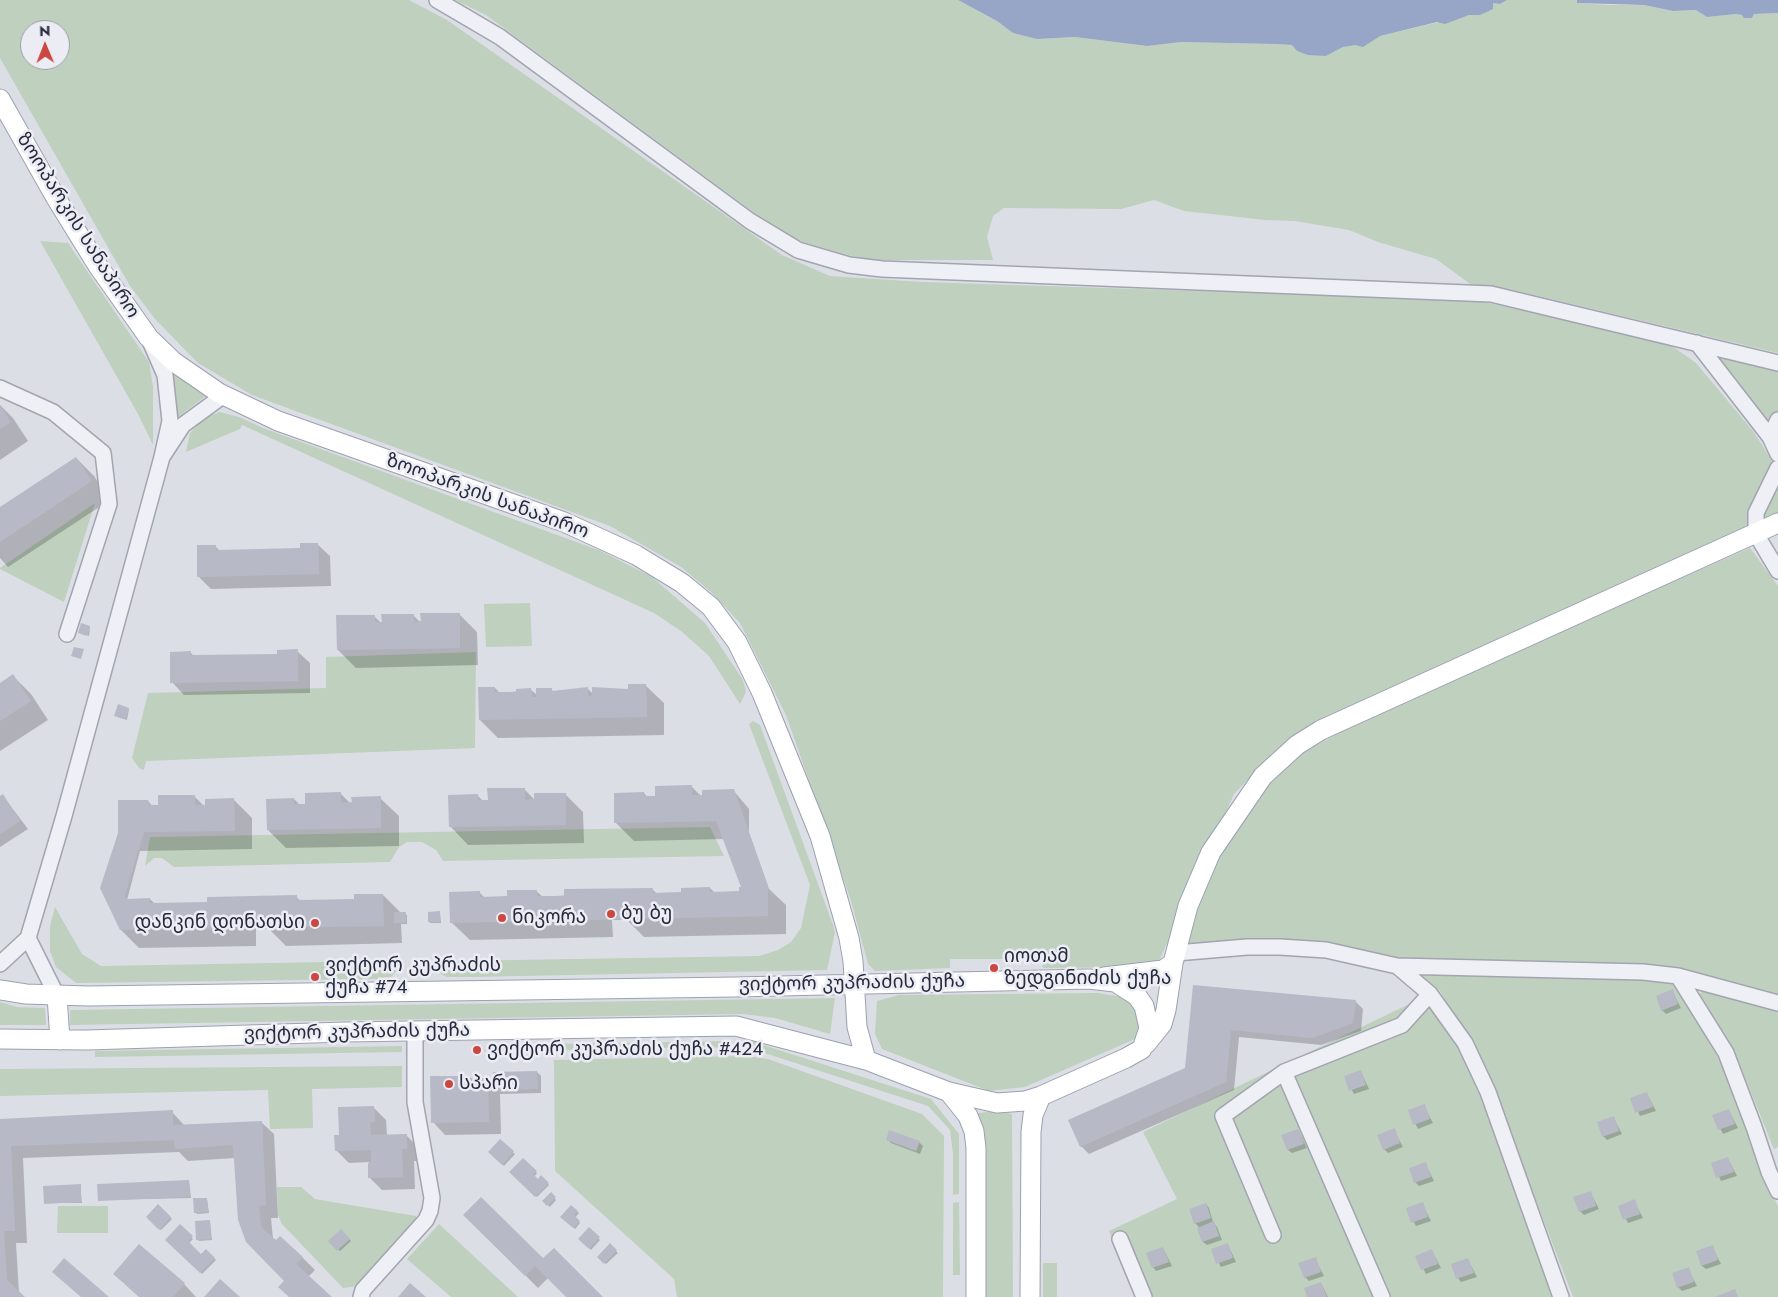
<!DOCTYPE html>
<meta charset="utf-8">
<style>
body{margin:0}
#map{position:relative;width:1778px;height:1297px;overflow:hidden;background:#dcdee6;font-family:Jost,sans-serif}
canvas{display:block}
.north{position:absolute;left:20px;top:20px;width:50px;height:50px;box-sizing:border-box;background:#ecedf4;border:1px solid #9d9faa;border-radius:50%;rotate:359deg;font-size:14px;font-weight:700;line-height:20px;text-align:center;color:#262a3c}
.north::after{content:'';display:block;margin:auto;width:18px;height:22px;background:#cb4842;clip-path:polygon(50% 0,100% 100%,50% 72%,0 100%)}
</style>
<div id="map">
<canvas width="1778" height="1297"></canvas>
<div class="north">N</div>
</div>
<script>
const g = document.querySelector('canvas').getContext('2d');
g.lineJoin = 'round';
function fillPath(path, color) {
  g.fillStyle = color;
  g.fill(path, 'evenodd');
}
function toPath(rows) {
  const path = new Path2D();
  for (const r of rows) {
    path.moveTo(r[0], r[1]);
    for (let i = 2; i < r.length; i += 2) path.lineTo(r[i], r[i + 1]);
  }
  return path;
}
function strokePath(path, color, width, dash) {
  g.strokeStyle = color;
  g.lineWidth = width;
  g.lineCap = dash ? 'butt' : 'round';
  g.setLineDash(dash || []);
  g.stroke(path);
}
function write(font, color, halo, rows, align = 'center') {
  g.font = font + ' Jost,"Noto Sans Georgian",sans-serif';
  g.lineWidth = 5;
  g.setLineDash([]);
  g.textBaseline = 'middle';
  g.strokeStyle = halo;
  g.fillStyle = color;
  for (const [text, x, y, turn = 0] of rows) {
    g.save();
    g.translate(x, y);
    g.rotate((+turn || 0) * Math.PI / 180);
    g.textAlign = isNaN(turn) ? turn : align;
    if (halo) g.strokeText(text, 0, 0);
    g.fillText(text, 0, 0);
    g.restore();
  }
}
const green = toPath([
 [0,0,409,0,447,20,782,255,830,276,923,282,1475,300,1668,343,1696,363,1753,431,1771,459,1778,487,1778,515,1332,717,1274,753,1234,794,1159,961,1141,967,1043,968,1041,959,950,959,950,968,875,971,868,964,851,901,786,715,740,623,711,592,681,567,610,526,252,395,198,363,155,319,130,286,0,58],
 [30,30,60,30,60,60,30,60],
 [455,0,958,0,997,21,1013,33,1037,39,1075,37,1147,46,1181,42,1276,44,1292,45,1297,51,1326,56,1343,47,1380,36,1469,15,1480,15,1492,3,1500,4,1507,0,1577,0,1577,3,1610,5,1644,5,1673,11,1696,10,1707,17,1736,14,1742,15,1745,18,1752,18,1754,14,1778,13,1778,353,1509,289,1473,286,1436,259,1378,242,1349,230,1295,221,1265,220,1184,211,1154,200,1121,209,1004,208,993,216,987,237,993,260,868,260,841,253,797,240,756,214,486,15],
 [40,241,68,243,149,362,153,387,153,445,138,414],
 [1714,351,1778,370,1778,437,1762,414],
 [171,369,208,394,177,418],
 [220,412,239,417,263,428,601,551,652,577,705,623,743,680,746,692,740,704,709,656,681,631,654,613,242,425,240,429,186,452,190,433,204,418],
 [95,503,64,602,0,569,0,568],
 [1750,548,1778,586,1778,998,1684,969,1411,962,1362,950,1291,942,1187,949,1205,884,1235,825,1264,789,1302,754,1367,716],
 [530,603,532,646,486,647,484,604],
 [476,652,475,748,146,761,144,770,139,768,132,758,148,693,326,688,326,657],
 [753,721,760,725,833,925,835,932,827,970,471,977,447,977,441,974,439,968,453,968,453,961,759,956,778,950,791,942,801,928,810,885,749,724],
 [710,827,724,856,443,861,436,850,422,842,407,842,399,847,390,862,174,867,162,858,154,858,145,866,150,837],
 [55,907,82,954,101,966,384,961,385,969,398,969,390,978,378,979,76,983,56,967,50,951,50,926],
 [1428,970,1674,981,1719,1059,1746,1122,1761,1171,1778,1206,1778,1297,1573,1297,1498,1101,1477,1054,1440,991,1424,980,1422,975],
 [1708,989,1778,1009,1778,1147,1774,1149,1734,1051,1697,997,1700,993],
 [1098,993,1128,998,1141,1024,1135,1039,1025,1087,989,1091,882,1049,875,1034,877,1001,899,995],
 [1426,996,1460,1045,1479,1088,1555,1297,1137,1297,1109,1231,1177,1199,1143,1132],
 [835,998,830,1034,775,1018,743,1014,70,1025,70,1010],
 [0,1002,17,1007,45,1008,46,1025,0,1025],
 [732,1041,732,1047,555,1050,554,1044],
 [744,1041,751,1041,931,1099,959,1134,959,1194,953,1195,953,1153,950,1130,928,1106,743,1046],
 [539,1044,539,1050,484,1051,492,1045],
 [402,1046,402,1052,95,1057,95,1051],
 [746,1056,768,1059,922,1114,944,1136,943,1297,677,1297,674,1279,555,1171,554,1060],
 [402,1066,402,1087,312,1089,313,1128,270,1129,268,1090,0,1096,0,1069],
 [996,1111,1012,1114,1013,1297,981,1297,978,1113],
 [277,1187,301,1187,315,1199,416,1216,416,1225,359,1286,343,1288,282,1224,278,1215],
 [959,1202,960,1275,953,1275,953,1203],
 [58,1206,108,1206,108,1233,57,1233],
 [439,1224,518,1297,451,1297,407,1259],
 [1043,1263,1057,1263,1057,1297,1043,1297]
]);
const water = toPath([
 [958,0,1507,0,1500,4,1493,3,1493,9,1480,15,1469,15,1445,24,1437,22,1380,36,1363,47,1355,45,1343,47,1326,56,1308,55,1297,51,1292,45,1276,44,1181,42,1147,46,1075,37,1037,39,1013,33,997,21],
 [1577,0,1778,0,1778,13,1754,14,1752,18,1744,18,1742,15,1736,14,1707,17,1696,10,1673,11,1644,5,1577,3]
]);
const shadow = toPath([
 [0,405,13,418,28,441,0,460],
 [76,458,94,476,110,500,8,567,0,558,0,508],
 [317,544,330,556,331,586,211,589,199,577,215,546,220,551,301,549],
 [459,614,477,632,478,665,356,668,338,650,374,616,383,625,413,615,422,624],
 [90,627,89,636,79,632],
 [297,651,310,663,310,693,184,695,172,682,190,652,194,656,278,655],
 [13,676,31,694,48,720,0,751,0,684],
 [645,685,664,703,664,735,498,738,480,720,495,688,500,693,531,690,537,695,551,689,554,692,588,689,593,694,629,691],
 [129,709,127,720,117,717],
 [691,786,701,796,733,790,749,809,749,833,769,889,786,905,786,934,644,937,627,920,612,920,613,937,470,940,451,922,479,892,485,898,508,897,536,891,543,897,652,889,657,894,682,894,710,888,715,893,740,893,742,888,724,839,634,841,616,823,644,793,648,798,656,797],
 [524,789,535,800,565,794,583,812,584,843,468,845,450,826,478,796,483,801,489,801],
 [340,793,351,804,380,798,399,816,399,846,286,848,268,830,294,799,300,805,306,805],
 [3,796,28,829,0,847,0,797],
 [194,796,204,806,234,800,252,818,252,849,140,851,127,900,150,899,155,904,208,903,296,897,301,901,355,900,383,895,401,913,407,915,407,924,401,924,402,943,286,946,269,929,256,929,256,946,139,948,121,930,101,887,148,801,153,807],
 [440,913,441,923,431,923,429,922],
 [1194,986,1355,1001,1363,1009,1361,1031,1321,1045,1239,1037,1234,1090,1089,1154,1081,1146,1186,1069],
 [1672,991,1681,1008,1666,1014,1662,1010],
 [537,1072,541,1076,541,1093,500,1094,501,1134,445,1135,433,1122,459,1077,464,1082,487,1079,495,1086],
 [1361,1072,1369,1089,1354,1094,1345,1077],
 [1647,1094,1656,1111,1640,1116,1632,1099],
 [1424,1106,1433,1123,1418,1129,1409,1111],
 [374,1108,386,1120,387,1135,406,1135,419,1148,419,1161,414,1161,415,1189,382,1190,369,1177,369,1162,349,1163,336,1150,340,1136],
 [1729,1111,1738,1128,1723,1134,1714,1116],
 [172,1112,185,1126,261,1122,274,1134,278,1218,271,1218,273,1239,302,1257,315,1270,308,1277,330,1297,290,1297,286,1281,247,1242,235,1158,188,1161,179,1152,23,1158,27,1243,16,1243,19,1293,23,1297,0,1297,0,1120],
 [1613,1117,1622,1134,1607,1140,1603,1136],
 [1298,1130,1307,1148,1292,1153,1288,1150],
 [1394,1130,1403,1147,1388,1153,1384,1149],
 [887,1139,919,1142,923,1146,920,1154,891,1143],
 [500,1141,515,1154,504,1166,490,1152],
 [1728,1159,1737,1176,1721,1181,1713,1164],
 [523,1160,537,1173,534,1177,538,1180,541,1177,549,1185,537,1197,511,1172],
 [1425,1163,1434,1181,1419,1186,1415,1182],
 [189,1181,191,1198,99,1200],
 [80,1185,82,1203,45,1203],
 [1590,1192,1599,1209,1584,1215,1580,1211],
 [551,1194,556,1200,550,1207,544,1201],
 [207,1199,209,1213,197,1214,195,1212],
 [1634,1201,1643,1218,1628,1223,1619,1206],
 [1206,1204,1209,1208,1213,1222,1217,1227,1222,1240,1207,1245,1203,1242,1200,1228,1195,1223],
 [1422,1204,1431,1221,1416,1226,1407,1209],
 [158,1206,172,1219,161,1230,148,1217],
 [571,1206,579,1213,575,1218,580,1223,575,1229,562,1217],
 [465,1215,543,1260,601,1297,568,1297,548,1278,538,1288],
 [210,1222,212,1240,199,1241,197,1239],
 [180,1226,193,1239,189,1243,201,1255,206,1250,216,1260,202,1274,167,1240],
 [589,1229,600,1240,591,1250,580,1239],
 [341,1230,351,1241,340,1251,330,1241],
 [139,1245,184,1284,196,1297,139,1297,127,1286,115,1274],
 [610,1245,618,1253,606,1264,599,1257],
 [1228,1245,1236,1262,1221,1267,1212,1250],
 [1712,1247,1721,1264,1706,1269,1702,1266],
 [1163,1248,1172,1266,1156,1271,1153,1267],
 [1432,1251,1441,1268,1426,1274,1417,1256],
 [1315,1259,1324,1276,1309,1281,1305,1277],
 [1468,1260,1477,1277,1461,1282,1458,1278],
 [1688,1269,1697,1286,1682,1291,1678,1287],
 [1321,1283,1328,1297,1309,1297]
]);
const building = toPath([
 [0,406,11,422,0,429],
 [76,457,92,481,0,542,0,507],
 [300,543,318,543,319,574,197,577,197,545,216,545,216,550,300,548],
 [420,613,460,613,460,648,337,650,336,615,375,615,375,622,382,622,381,614,414,614,414,622,421,621],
 [81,623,90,626,87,636,78,633],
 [74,647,84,649,81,659,71,656],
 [298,649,298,681,170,683,170,652,191,651,191,655,277,654,277,650],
 [13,674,31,701,0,721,0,683],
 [628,684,646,684,647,717,479,720,478,687,495,687,495,692,516,692,516,689,531,688,532,697,536,697,536,688,552,688,552,691,588,687,588,696,592,696,592,687,628,689],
 [118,704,129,708,126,719,114,716],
 [692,785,692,795,702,795,702,790,734,789,768,886,768,916,450,923,449,892,480,891,480,897,507,896,507,890,537,890,537,896,564,896,564,889,653,888,653,893,681,892,681,888,710,887,710,892,739,891,739,887,741,887,716,821,614,823,614,793,644,792,644,796,655,796,655,786],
 [487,788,525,788,525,800,534,799,534,793,566,793,566,825,449,827,448,795,478,794,478,800,488,800],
 [341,792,341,803,352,802,351,797,381,796,381,828,267,830,266,799,294,798,294,804,305,804,305,793],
 [3,794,20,821,0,834,0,796],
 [158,795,195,795,195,805,205,805,205,799,234,798,235,831,144,832,125,895,126,899,150,898,150,903,207,902,207,897,297,895,297,900,354,899,354,894,383,894,384,926,120,930,100,888,118,833,118,800,148,800,149,805,158,805],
 [440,911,440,922,428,922,428,912],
 [394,912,406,912,406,923,394,923],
 [1193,985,1356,1000,1353,1023,1312,1038,1231,1030,1226,1082,1080,1147,1068,1120,1185,1068],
 [1673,989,1678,1004,1661,1011,1656,996],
 [1361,1070,1366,1085,1349,1091,1344,1076],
 [537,1071,538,1089,493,1090,493,1072],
 [430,1076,459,1076,459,1081,466,1081,466,1078,488,1078,489,1122,431,1123],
 [1647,1092,1653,1107,1635,1113,1630,1098],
 [1425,1104,1430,1119,1413,1125,1408,1110],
 [374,1106,375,1122,370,1122,371,1135,407,1134,407,1149,402,1149,403,1177,368,1178,368,1163,371,1162,371,1150,335,1151,334,1135,339,1135,338,1107],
 [1729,1109,1735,1124,1718,1130,1712,1115],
 [173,1110,173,1125,262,1121,266,1205,259,1206,261,1227,276,1240,280,1236,303,1257,296,1264,332,1297,289,1297,278,1287,284,1281,246,1242,238,1220,233,1145,175,1149,174,1140,11,1146,15,1231,4,1231,7,1280,25,1297,0,1297,0,1119],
 [1614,1116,1619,1131,1602,1137,1597,1122],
 [1395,1128,1400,1143,1383,1150,1377,1135],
 [1298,1129,1304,1144,1287,1150,1281,1135],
 [889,1130,920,1141,916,1151,886,1140],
 [500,1139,514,1151,502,1165,488,1152],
 [1728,1157,1734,1172,1716,1178,1711,1163],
 [523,1158,537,1171,533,1174,538,1179,541,1175,549,1183,535,1197,509,1172],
 [1426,1162,1431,1177,1414,1183,1409,1168],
 [189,1180,190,1197,98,1201,97,1184],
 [81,1184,81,1202,44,1204,43,1186],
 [1591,1191,1596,1206,1579,1212,1573,1197],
 [551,1192,556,1197,547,1206,542,1201],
 [481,1197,543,1258,554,1248,603,1297,566,1297,535,1266,525,1276,463,1215],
 [193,1198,207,1198,208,1212,194,1213],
 [1635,1199,1640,1214,1623,1220,1618,1206],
 [1423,1202,1428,1217,1411,1223,1406,1208],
 [1206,1203,1211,1218,1194,1224,1189,1209],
 [158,1204,171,1217,159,1230,146,1217],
 [571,1205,578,1211,574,1215,580,1221,573,1228,560,1217],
 [210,1220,211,1239,196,1240,195,1221],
 [1214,1221,1219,1236,1202,1242,1197,1228],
 [180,1224,193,1236,188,1241,201,1254,206,1249,215,1258,200,1273,165,1240],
 [589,1227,600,1237,589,1249,578,1239],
 [341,1229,350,1239,337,1251,328,1241],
 [610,1243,617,1250,604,1264,597,1257],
 [1228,1243,1233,1258,1216,1264,1211,1249],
 [139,1244,185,1283,173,1297,140,1297,113,1274],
 [1713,1245,1718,1260,1701,1266,1696,1251],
 [1163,1247,1169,1262,1152,1268,1146,1253],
 [1432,1249,1438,1264,1421,1270,1415,1256],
 [1316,1257,1321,1272,1304,1278,1298,1263],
 [64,1258,109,1297,81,1297,52,1272],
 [1468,1258,1474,1273,1456,1279,1451,1264],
 [1689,1267,1694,1282,1677,1288,1672,1273],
 [220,1279,240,1297,204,1297],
 [1321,1282,1327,1297,1307,1297,1304,1288],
 [410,1283,426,1297,398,1297],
 [1735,1289,1738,1297,1715,1297]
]);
const minor = toPath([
 [437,0,500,37,750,221,798,250,849,265,882,269,1491,294,1778,363],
 [150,341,165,375,170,421,162,457,183,425,224,395],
 [1697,343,1770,437,1778,454],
 [0,388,53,412,103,453,109,504,67,634],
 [1770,437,1778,420],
 [1778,468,1756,513,1756,534,1778,571],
 [28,938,64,816,162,457],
 [1176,953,1247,947,1280,947,1326,950,1397,966,1643,972,1678,976,1778,1003],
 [0,964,28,938,57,996],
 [1397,966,1430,994,1465,1043,1488,1092,1561,1297],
 [1678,976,1726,1053,1754,1127,1769,1172,1778,1191],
 [1284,1072,1382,1297],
 [1273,1235,1223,1116,1284,1072,1402,1025,1430,994],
 [1120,1239,1144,1297],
 [361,1297,363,1290,426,1220,430,1211,432,1198,415,1102,415,1032]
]);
const major = toPath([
 [0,99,56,198,98,266,149,338,174,362,219,393,278,421,564,522,636,555,682,583,711,607,737,642,762,693,820,836,849,938,853,961,857,1027,866,1060],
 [1104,977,1163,970,1173,963],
 [0,990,26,994,88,996,736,987,1089,979,1115,982,1137,996,1144,1006,1149,1028,1142,1049,1126,1058,1041,1096,1025,1101,997,1103,949,1092,866,1060,736,1026,345,1032,87,1040,0,1039],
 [57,996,60,1040],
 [1146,1044,1162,1024,1166,1010,1173,963,1188,906,1211,852,1263,776,1297,745,1321,730,1778,523],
 [949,1092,968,1116,974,1131,976,1148,976,1297],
 [1030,1297,1031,1132,1033,1115,1041,1096]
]);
const markers = [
 [611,914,5,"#cb4842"],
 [502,918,5,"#cb4842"],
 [315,923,5,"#cb4842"],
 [994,968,5,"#cb4842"],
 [315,977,5,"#cb4842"],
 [477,1050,5,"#cb4842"],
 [449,1084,5,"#cb4842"]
];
const streetNames = [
 ["ზოოპარკის სანაპირო",77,226,58],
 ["ზოოპარკის სანაპირო",487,497,20],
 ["ვიქტორ კუპრაძის ქუჩა",852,984,-1],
 ["ვიქტორ კუპრაძის ქუჩა",357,1033,-1]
];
const poiNames = [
 ["ბუ ბუ",621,914],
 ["ნიკორა",512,918],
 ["დანკინ დონათსი",305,923,"right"],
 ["იოთამ",1004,957],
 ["ზედგინიძის ქუჩა",1004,979],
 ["ვიქტორ კუპრაძის",325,966],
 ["ქუჩა #74",325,988],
 ["ვიქტორ კუპრაძის ქუჩა #424",487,1050],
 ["სპარი",459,1084]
];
fillPath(green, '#bfd0be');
fillPath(water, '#97a5c6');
fillPath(shadow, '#0003');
fillPath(building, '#b7b9c6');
strokePath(minor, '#a2a4b0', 18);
strokePath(major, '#9ca0b2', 21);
strokePath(minor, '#eff0f5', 15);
strokePath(major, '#fff', 19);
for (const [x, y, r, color] of markers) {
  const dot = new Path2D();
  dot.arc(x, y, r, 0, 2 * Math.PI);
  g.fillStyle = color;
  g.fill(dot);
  strokePath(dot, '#ecedf4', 2);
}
write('19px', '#262a3c', '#ecedf4', streetNames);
write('19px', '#262a3c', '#ecedf4', poiNames, 'left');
</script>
